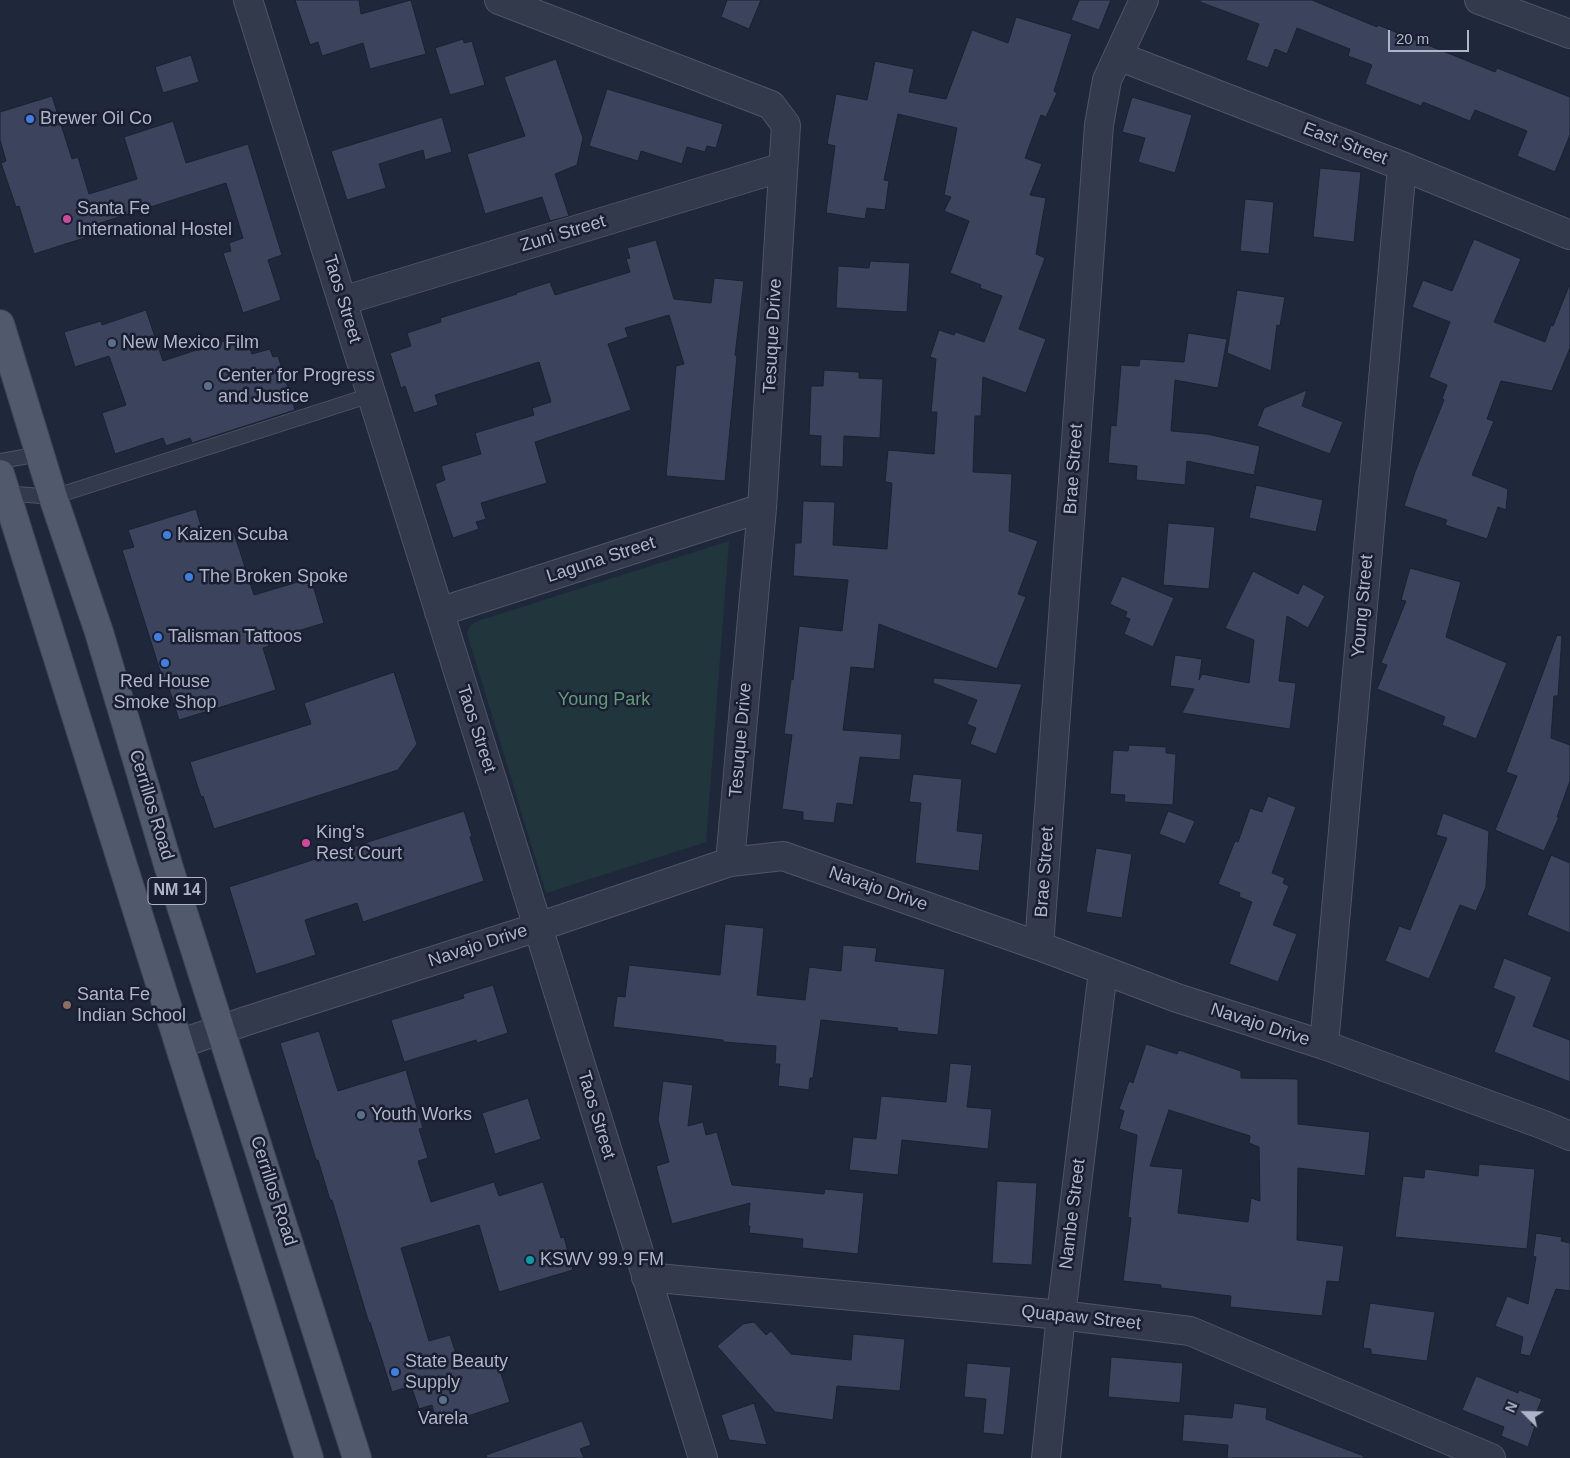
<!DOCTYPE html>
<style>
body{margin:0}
#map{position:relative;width:1570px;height:1458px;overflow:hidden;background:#1f283b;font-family:Helvetica,sans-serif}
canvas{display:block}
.north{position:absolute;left:1500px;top:1388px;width:50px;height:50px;-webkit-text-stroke:4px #191f30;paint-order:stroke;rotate:293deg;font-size:14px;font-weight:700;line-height:20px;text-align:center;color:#aeb5c8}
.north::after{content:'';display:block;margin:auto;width:18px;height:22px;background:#aeb5c8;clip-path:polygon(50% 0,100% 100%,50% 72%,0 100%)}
.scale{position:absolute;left:1388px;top:30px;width:81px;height:22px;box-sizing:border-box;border:2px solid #aeb5c8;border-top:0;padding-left:6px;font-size:15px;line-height:18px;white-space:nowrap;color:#aeb5c8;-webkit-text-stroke:4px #191f30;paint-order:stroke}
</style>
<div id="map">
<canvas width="1570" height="1458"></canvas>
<div class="north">N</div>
<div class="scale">20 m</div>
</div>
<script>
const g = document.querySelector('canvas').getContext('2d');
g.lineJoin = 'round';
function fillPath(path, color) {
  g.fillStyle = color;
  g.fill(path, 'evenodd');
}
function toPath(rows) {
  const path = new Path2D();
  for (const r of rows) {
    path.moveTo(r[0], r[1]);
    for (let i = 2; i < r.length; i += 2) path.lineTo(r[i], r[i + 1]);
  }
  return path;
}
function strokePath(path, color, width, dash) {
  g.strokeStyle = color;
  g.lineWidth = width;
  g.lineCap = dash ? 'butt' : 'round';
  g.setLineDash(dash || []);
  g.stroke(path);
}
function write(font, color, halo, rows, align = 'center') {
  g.font = font + ' Helvetica,sans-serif';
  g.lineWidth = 5;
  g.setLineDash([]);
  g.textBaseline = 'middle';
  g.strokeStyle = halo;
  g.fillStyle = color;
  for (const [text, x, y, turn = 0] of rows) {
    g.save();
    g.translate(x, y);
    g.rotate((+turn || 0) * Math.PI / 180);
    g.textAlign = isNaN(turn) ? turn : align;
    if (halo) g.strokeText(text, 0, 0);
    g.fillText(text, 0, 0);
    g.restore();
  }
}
const green = toPath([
 [729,541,706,842,546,893,467,633,471,625,478,621]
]);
const building = toPath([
 [295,0,359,0,361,14,411,0,426,54,370,69,363,43,322,56,318,42,310,45,295,0],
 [727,0,761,0,749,29,721,17,727,0],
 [1079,0,1111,0,1099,30,1071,20,1079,0],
 [1200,0,1312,0,1377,27,1378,25,1495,72,1497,68,1570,97,1570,135,1555,172,1517,156,1527,131,1475,110,1470,121,1423,102,1421,106,1365,84,1372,65,1348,56,1350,49,1297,28,1287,54,1275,49,1268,68,1246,60,1259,24,1200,2,1200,0],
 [1016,17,1072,34,1054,91,1057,93,1046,117,1041,115,1025,158,1042,164,1030,195,1046,198,1036,254,1045,258,1019,329,1046,339,1026,393,983,377,981,416,975,416,973,472,1012,474,1009,531,1038,541,1018,594,1026,597,997,669,879,624,874,669,851,667,843,730,902,734,900,760,860,757,853,805,837,803,834,823,803,820,803,812,782,809,792,735,784,734,791,679,793,680,799,626,842,631,848,580,793,576,795,543,801,543,803,501,835,502,833,545,887,549,892,483,885,482,888,450,934,454,937,412,931,412,936,359,930,357,939,330,954,335,956,332,984,342,1002,296,980,288,981,285,950,273,969,221,944,211,951,197,944,195,957,128,898,114,884,180,889,181,885,210,867,208,865,219,826,213,835,146,827,144,836,94,867,100,875,61,914,69,909,92,946,99,972,30,1008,43,1016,17],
 [463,39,464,43,472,41,485,85,450,95,435,48,463,39],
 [191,55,199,82,163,93,155,67,191,55],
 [556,59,583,138,577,165,555,174,569,216,550,221,542,197,485,214,467,154,525,136,504,77,556,59],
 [607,89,723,124,716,148,707,146,705,152,687,147,682,164,641,151,638,161,589,146,607,89],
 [52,96,72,159,78,157,89,194,137,179,124,137,173,121,186,163,248,144,282,255,268,260,281,300,243,313,223,253,231,251,229,243,243,238,226,183,97,224,100,233,34,254,19,206,16,207,1,163,6,161,0,140,0,112,52,96],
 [1132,97,1192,115,1175,173,1138,162,1145,138,1122,132,1132,97],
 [442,117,452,152,425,160,423,150,379,164,386,188,347,200,331,151,442,117],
 [1320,168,1361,172,1354,242,1313,237,1320,168],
 [1245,199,1274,202,1269,254,1240,251,1245,199],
 [1474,239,1521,259,1494,322,1545,342,1551,325,1553,326,1569,286,1570,286,1570,348,1552,391,1501,381,1487,419,1494,421,1472,475,1508,489,1506,510,1498,507,1487,539,1445,525,1447,520,1404,506,1415,472,1444,400,1442,399,1447,385,1429,377,1450,322,1412,307,1423,280,1452,291,1474,239],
 [656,240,674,299,711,303,714,278,744,281,735,355,737,356,725,481,666,476,676,366,684,364,669,315,625,328,628,337,608,344,631,410,535,442,547,483,481,503,486,519,476,522,479,529,453,538,435,484,445,480,441,466,481,454,475,433,534,415,532,408,551,402,539,362,435,395,438,405,414,413,405,386,401,388,390,353,411,346,407,333,441,322,440,318,517,294,516,293,550,282,555,295,630,272,626,259,630,258,627,248,656,240],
 [870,261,910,263,907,312,836,308,838,266,869,268,870,261],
 [1237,290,1285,297,1280,326,1277,325,1271,371,1227,353,1237,290],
 [146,310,163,361,245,334,252,354,270,349,273,357,278,356,295,410,192,443,190,438,166,446,163,438,115,454,102,413,126,405,109,356,75,367,64,332,101,321,102,325,146,310],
 [1188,333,1227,339,1218,388,1175,380,1171,431,1207,434,1260,446,1254,475,1187,461,1185,485,1136,480,1137,466,1108,463,1111,425,1116,426,1121,365,1139,366,1140,359,1184,362,1188,333],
 [824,370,859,372,859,378,883,379,880,438,844,436,843,467,820,466,821,436,809,435,811,386,823,386,824,370],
 [1307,390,1302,406,1343,422,1330,454,1257,426,1264,408,1307,390],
 [1256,485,1323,500,1316,532,1249,518,1256,485],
 [196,509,205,539,233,530,254,595,311,578,324,623,268,640,269,646,263,648,276,690,179,720,166,679,163,680,122,550,134,547,128,530,196,509],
 [1168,523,1215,527,1209,589,1163,585,1168,523],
 [1410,568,1461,582,1446,637,1507,663,1476,739,1442,725,1445,717,1377,689,1387,665,1381,663,1406,601,1401,600,1410,568],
 [1253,571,1298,594,1303,584,1325,596,1308,628,1287,616,1279,681,1296,683,1290,729,1182,713,1194,689,1170,686,1175,655,1202,659,1199,680,1202,674,1249,683,1254,640,1225,628,1253,571],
 [1122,576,1174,598,1153,647,1124,634,1130,619,1125,617,1127,612,1110,604,1122,576],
 [1557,635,1562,636,1558,696,1554,696,1551,738,1570,745,1570,781,1557,817,1559,817,1544,851,1495,830,1517,776,1506,772,1557,635],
 [394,672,417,744,398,770,214,829,203,796,201,797,190,762,311,724,304,703,394,672],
 [934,678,1022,684,996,754,970,744,976,728,967,724,977,700,933,683,934,678],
 [1129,745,1166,747,1166,753,1176,754,1173,805,1124,802,1125,795,1110,794,1113,750,1128,751,1129,745],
 [913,774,962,779,957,831,983,834,979,871,915,863,921,803,909,802,913,774],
 [1268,796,1296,807,1272,873,1285,878,1283,883,1289,886,1273,925,1297,934,1278,982,1229,964,1252,902,1239,897,1240,893,1218,884,1235,841,1238,842,1250,808,1262,812,1268,796],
 [464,811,472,836,470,837,484,881,363,922,357,903,305,920,316,955,256,974,229,887,464,811],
 [1168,811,1195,821,1185,844,1159,834,1168,811],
 [1443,813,1489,831,1486,887,1476,911,1460,905,1429,979,1385,961,1399,926,1410,930,1447,838,1436,835,1443,813],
 [1096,848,1132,854,1122,918,1086,912,1096,848],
 [1551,855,1570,863,1570,933,1527,915,1551,855],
 [725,924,764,928,757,995,805,1000,809,967,841,971,843,945,877,948,875,961,945,969,938,1035,897,1031,898,1028,821,1020,813,1078,810,1078,809,1090,778,1086,780,1064,775,1064,776,1046,723,1042,723,1040,613,1027,617,996,625,997,629,965,720,975,725,924],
 [1504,958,1552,977,1533,1026,1570,1040,1570,1082,1494,1052,1515,997,1493,988,1504,958],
 [493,985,508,1033,477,1043,476,1040,404,1062,391,1020,464,998,463,994,493,985],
 [319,1031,338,1091,406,1070,423,1128,419,1129,428,1158,418,1161,431,1202,494,1182,499,1196,543,1182,561,1238,564,1237,573,1270,499,1292,479,1225,401,1248,429,1341,450,1335,461,1369,496,1358,510,1402,438,1426,432,1405,419,1409,411,1386,392,1392,370,1322,369,1323,332,1200,330,1200,318,1160,316,1160,280,1043,319,1031],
 [1146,1044,1177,1054,1179,1050,1241,1071,1241,1078,1298,1079,1298,1124,1370,1132,1365,1176,1298,1168,1297,1240,1344,1246,1339,1282,1327,1281,1322,1316,1230,1307,1231,1296,1161,1288,1161,1285,1123,1281,1131,1218,1128,1217,1137,1135,1119,1129,1124,1111,1119,1109,1129,1081,1133,1083,1146,1044],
 [1169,1110,1250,1136,1249,1143,1259,1147,1260,1201,1251,1198,1248,1222,1178,1213,1183,1169,1150,1166,1169,1110],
 [950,1063,972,1065,967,1107,992,1109,988,1149,902,1140,898,1175,849,1170,853,1137,876,1139,881,1096,946,1102,950,1063],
 [663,1081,693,1085,688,1126,703,1122,706,1135,717,1132,732,1185,824,1194,825,1189,864,1193,858,1254,802,1248,803,1239,749,1233,750,1226,748,1226,750,1203,672,1224,656,1166,669,1162,658,1120,663,1081],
 [528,1098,541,1139,495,1154,482,1113,528,1098],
 [1479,1164,1535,1169,1527,1249,1395,1237,1403,1176,1424,1178,1425,1169,1478,1176,1479,1164],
 [997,1181,1037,1183,1032,1265,992,1263,997,1181],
 [1536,1233,1562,1237,1561,1241,1570,1243,1570,1291,1556,1289,1530,1356,1520,1354,1523,1337,1495,1326,1507,1296,1528,1304,1536,1257,1533,1256,1536,1233],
 [1370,1303,1435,1312,1427,1361,1371,1354,1371,1349,1363,1348,1370,1303],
 [754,1322,766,1335,771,1331,791,1354,851,1360,853,1334,905,1339,900,1391,837,1386,833,1420,775,1412,717,1346,743,1324,754,1322],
 [1111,1357,1183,1363,1180,1403,1108,1397,1111,1357],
 [967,1363,1011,1367,1004,1435,983,1433,986,1399,964,1397,967,1363],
 [1476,1376,1518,1393,1519,1390,1542,1399,1531,1425,1535,1426,1528,1447,1501,1436,1504,1427,1462,1410,1476,1376],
 [754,1403,767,1445,729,1440,721,1415,754,1403],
 [1234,1403,1267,1408,1266,1419,1364,1456,1363,1458,1227,1458,1228,1445,1182,1441,1184,1414,1232,1418,1234,1403],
 [582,1421,591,1445,580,1449,584,1458,487,1458,486,1455,582,1421]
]);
const lane = toPath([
 [0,461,40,454],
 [4,493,53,497,371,395]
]);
const street = toPath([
 [248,0,538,927,703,1458],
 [499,0,771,105,786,125,762,508,730,862],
 [1479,0,1570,34],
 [1118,56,1402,166,1570,235],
 [342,301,783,167],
 [439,612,762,508],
 [1039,946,1099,125,1107,80,1144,0],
 [179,1044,246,1021,538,927,730,862,783,856,1039,946,1177,998,1324,1045,1544,1125,1570,1136],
 [1324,1045,1402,166],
 [646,1277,1061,1315,1190,1331,1491,1458],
 [1046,1458,1061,1315,1103,971]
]);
const primary = toPath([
 [0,324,53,497,99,632,169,868,357,1458],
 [0,474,309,1458]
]);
const markers = [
 [30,119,5,"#3f7fe0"],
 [67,219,5,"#d1479c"],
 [112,343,5,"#5c6f8a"],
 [208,386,5,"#5c6f8a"],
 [167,535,5,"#3f7fe0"],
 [189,577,5,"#3f7fe0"],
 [158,637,5,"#3f7fe0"],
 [165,663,5,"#3f7fe0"],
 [306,843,5,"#d1479c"],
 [67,1005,5,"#8d6e63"],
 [361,1115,5,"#5c6f8a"],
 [530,1260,5,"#0f9aa8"],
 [395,1372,5,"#3f7fe0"],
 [443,1400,5,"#5c6f8a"]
];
const shields = [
 [177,891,58]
];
const shieldNames = [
 ["NM 14",177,891]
];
const poiNames = [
 ["Brewer Oil Co",40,119],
 ["Santa Fe",77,209],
 ["International Hostel",77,230],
 ["New Mexico Film",122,343],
 ["Center for Progress",218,376],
 ["and Justice",218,397],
 ["Kaizen Scuba",177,535],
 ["The Broken Spoke",199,577],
 ["Talisman Tattoos",168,637],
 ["Red House",165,682,"center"],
 ["Smoke Shop",165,703,"center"],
 ["King's",316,833],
 ["Rest Court",316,854],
 ["Santa Fe",77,995],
 ["Indian School",77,1016],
 ["Youth Works",371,1115],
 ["KSWV 99.9 FM",540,1260],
 ["State Beauty",405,1362],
 ["Supply",405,1383],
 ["Varela",443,1419,"center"]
];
const streetNames = [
 ["East Street",1345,144,21],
 ["Zuni Street",563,234,-17],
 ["Taos Street",342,299,73],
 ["Tesuque Drive",773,336,-87],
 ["Brae Street",1074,469,-86],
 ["Laguna Street",601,560,-18],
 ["Young Street",1363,606,-85],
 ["Taos Street",476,729,72],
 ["Tesuque Drive",741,740,-85],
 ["Cerrillos Road",151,805,73],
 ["Brae Street",1045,872,-86],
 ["Navajo Drive",878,889,19],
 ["Navajo Drive",478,946,-18],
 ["Navajo Drive",1260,1025,18],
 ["Taos Street",596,1115,73],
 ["Cerrillos Road",273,1191,72],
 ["Nambe Street",1073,1214,-83],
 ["Quapaw Street",1081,1318,6]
];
const parkNames = [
 ["Young Park",604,700]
];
fillPath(green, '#21363c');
fillPath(building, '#3b445c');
strokePath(building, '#1b2132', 1);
strokePath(lane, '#4e5566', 16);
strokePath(street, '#4e5566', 30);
strokePath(primary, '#3d4355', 30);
strokePath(lane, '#333a4b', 14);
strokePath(street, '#333a4b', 28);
strokePath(primary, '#51596c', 28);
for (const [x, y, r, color] of markers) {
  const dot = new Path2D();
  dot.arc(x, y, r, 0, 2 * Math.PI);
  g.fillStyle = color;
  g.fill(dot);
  strokePath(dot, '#191f30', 2);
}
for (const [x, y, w] of shields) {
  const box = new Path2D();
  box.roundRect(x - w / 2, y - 13.5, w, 27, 4);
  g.fillStyle = '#191f30';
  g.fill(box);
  strokePath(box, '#aeb5c8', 1);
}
write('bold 16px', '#aeb5c8', null, shieldNames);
write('18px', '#aeb5c8', '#191f30', poiNames, 'left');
write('18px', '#aeb5c8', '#191f30', streetNames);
write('18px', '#639a77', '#191f30', parkNames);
</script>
